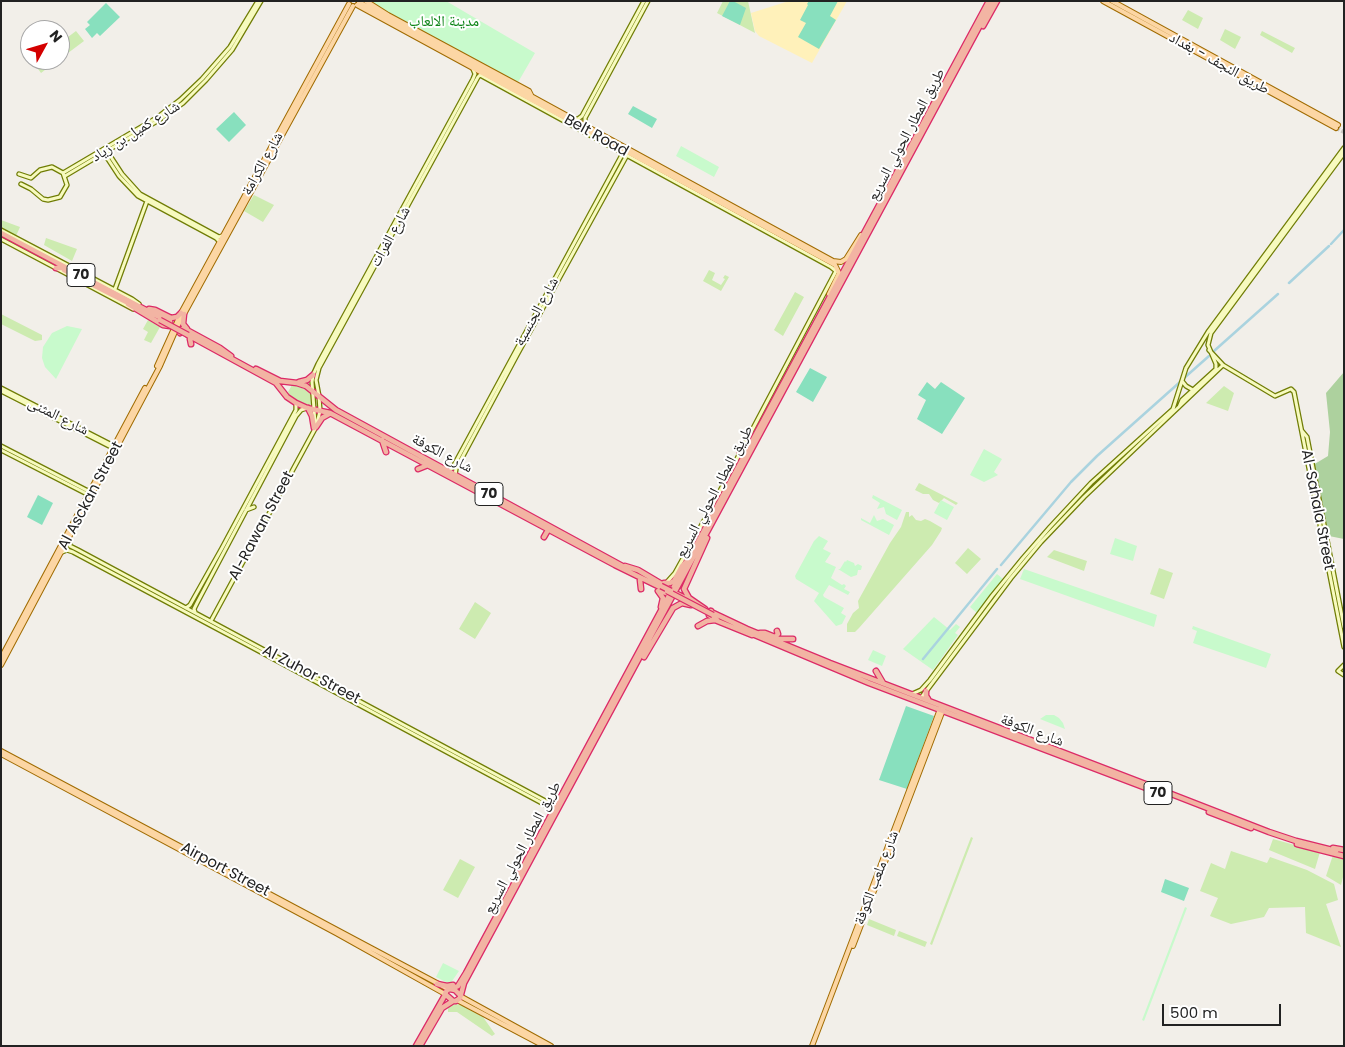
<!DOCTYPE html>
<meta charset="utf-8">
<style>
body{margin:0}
#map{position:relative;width:1345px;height:1047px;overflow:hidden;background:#f2efe9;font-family:Poppins,sans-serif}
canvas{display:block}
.frame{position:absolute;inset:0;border:2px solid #222;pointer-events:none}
.north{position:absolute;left:20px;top:20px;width:50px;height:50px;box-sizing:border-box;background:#fff;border:1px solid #a7a7a7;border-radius:50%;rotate:51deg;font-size:14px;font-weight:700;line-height:20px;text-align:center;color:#222}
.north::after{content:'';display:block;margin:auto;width:18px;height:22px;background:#d40000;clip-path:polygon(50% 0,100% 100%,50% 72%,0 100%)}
.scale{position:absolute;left:1162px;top:1004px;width:119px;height:22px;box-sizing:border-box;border:2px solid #222;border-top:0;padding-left:6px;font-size:15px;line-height:18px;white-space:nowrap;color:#222;-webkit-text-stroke:4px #fff;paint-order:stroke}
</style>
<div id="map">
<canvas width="1345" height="1047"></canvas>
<div class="frame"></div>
<div class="north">N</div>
<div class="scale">500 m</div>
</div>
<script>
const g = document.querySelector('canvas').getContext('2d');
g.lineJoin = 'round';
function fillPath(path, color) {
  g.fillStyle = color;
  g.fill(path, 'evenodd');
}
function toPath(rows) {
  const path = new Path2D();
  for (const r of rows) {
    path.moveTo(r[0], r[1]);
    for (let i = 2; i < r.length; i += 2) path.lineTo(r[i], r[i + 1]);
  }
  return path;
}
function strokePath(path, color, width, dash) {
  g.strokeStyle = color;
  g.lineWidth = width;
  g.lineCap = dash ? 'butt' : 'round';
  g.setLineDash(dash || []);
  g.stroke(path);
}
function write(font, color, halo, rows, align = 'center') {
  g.font = font + ' Poppins,"Noto Naskh Arabic",sans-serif';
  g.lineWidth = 4;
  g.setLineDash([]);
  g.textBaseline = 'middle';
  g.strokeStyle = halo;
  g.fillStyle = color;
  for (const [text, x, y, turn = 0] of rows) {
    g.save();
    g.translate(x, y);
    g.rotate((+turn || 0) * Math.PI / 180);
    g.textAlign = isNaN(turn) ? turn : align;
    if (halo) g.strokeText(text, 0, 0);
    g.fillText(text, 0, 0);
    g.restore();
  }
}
const grass = toPath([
 [723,1,748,1,755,33,717,13],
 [1188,10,1203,18,1198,29,1182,20],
 [1225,29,1241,37,1235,49,1220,40],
 [76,31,84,41,60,59,60,43],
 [1262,31,1295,48,1292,53,1260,35],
 [37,60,58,60,41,73,33,62],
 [254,195,274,205,263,222,244,211],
 [1,220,20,227,16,236,1,228],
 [46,238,77,249,72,261,44,245],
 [709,270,715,273,712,280,721,285,725,279,723,278,725,275,729,277,721,291,703,281],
 [795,292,804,297,783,336,774,330],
 [1,314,42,335,42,340,35,341,1,324],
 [148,320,160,327,151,343,144,340,148,332,143,329],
 [292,385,296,385,310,392,311,407,299,402,290,396,288,392],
 [1224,386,1234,393,1228,411,1206,403],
 [919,483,958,503,956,505,944,498,939,503,933,500,929,494,923,494,915,490],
 [906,512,909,512,909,517,912,515,916,520,921,521,925,519,930,521,942,528,941,531,932,545,859,628,855,632,847,632,847,624,853,613,859,608,858,601,890,543,901,527],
 [968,548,981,559,967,574,955,563],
 [1054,550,1087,561,1084,571,1047,557],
 [1159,568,1173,573,1164,599,1150,594],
 [475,602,491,613,475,639,459,629],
 [971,837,973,838,932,945,930,944],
 [1273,839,1320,852,1315,869,1269,850],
 [1231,851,1267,863,1270,857,1307,870,1334,884,1338,900,1326,904,1341,947,1306,933,1305,907,1269,908,1264,917,1231,924,1210,916,1218,898,1200,891,1211,863,1225,869],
 [1333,855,1344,858,1344,873,1341,885,1326,876],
 [460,859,475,867,458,898,443,890],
 [869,919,896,930,894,936,867,925],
 [899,931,927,942,925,947,897,936],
 [453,1003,463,1006,483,1017,495,1034,492,1036,457,1012,448,1012,448,1007]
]);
const forest = toPath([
 [1344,372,1344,539,1329,536,1313,465,1328,456,1330,432,1326,393]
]);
const sand = toPath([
 [789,1,847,1,812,63,759,36,755,31,751,13]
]);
const park = toPath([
 [368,1,446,1,535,53,517,84],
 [681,146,719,167,714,177,676,156],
 [67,326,82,329,56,379,45,367,42,358,43,347,52,333],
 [984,449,1002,459,994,472,998,475,984,482,970,475],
 [873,495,902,510,897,520,886,514,884,507,877,509,880,503,872,498],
 [941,500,954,507,947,520,934,513],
 [874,515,877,521,883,519,894,525,889,535,861,520,861,518,870,523],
 [819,536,828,541,823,549,831,553,825,562,836,567,831,578,842,585,844,584,846,586,844,589,850,592,848,595,829,585,823,595,824,597,844,608,841,613,846,616,842,624,836,626,814,601,819,593,796,579,795,576,814,541],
 [1115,538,1137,546,1133,561,1110,554],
 [847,560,854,563,855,566,858,564,862,566,861,570,858,570,857,575,851,577,838,569,840,569,845,561,846,562],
 [1024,569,1157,615,1154,627,1020,579],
 [997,574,1003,579,977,613,970,607],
 [934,617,950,630,956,624,960,627,955,633,958,635,933,670,903,649],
 [1193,626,1271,654,1266,668,1193,643,1197,631,1192,629],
 [873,650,886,656,882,666,868,660],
 [1046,715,1054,715,1059,718,1063,723,1065,729,1040,719],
 [1185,907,1187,908,1144,1021,1142,1020],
 [443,963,459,971,450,984,436,977]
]);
const pitch = toPath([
 [730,1,733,1,746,8,740,25,722,16],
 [809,1,838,1,830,16,836,20,819,49,798,37,806,23,800,20,808,5,807,4],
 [106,3,120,17,100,36,97,33,92,38,85,29,90,25,87,22],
 [633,106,657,119,652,128,628,114],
 [234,112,246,125,229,142,216,129],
 [810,368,827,377,813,402,796,392],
 [927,382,935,389,941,382,965,398,942,434,917,419,926,400,918,395],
 [38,495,53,503,42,525,27,517],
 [906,706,934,716,907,789,879,780],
 [1165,879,1189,888,1184,901,1161,892]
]);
const canal = toPath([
 [1331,244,1344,230],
 [1289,283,1329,246],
 [1214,351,1278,294],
 [1183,379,1209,356],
 [1001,565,1071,482,1097,456,1180,382],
 [923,659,997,569]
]);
const primaryTunnel = toPath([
 [1336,128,1344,132]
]);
const trunkTunnel = toPath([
 [1336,851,1344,853]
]);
const secondary = toPath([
 [480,75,831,267,836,271,711,508,675,573,667,582],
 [574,119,578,119,582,116,644,1],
 [585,125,585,118,648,1],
 [107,151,122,174,140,194,219,237,222,236],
 [104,153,119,176,138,196,216,238,220,242],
 [63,173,158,117,180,100,202,79,230,47,258,1],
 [19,174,31,178,40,170,52,167,63,173,67,185,60,197,48,200,43,199,31,189,21,184],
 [65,176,159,120,183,103,206,80,232,50,261,1],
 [1,230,132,299,139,304],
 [1,239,133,309],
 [115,289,147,201],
 [1223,365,1275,396,1291,389,1294,392,1344,647],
 [1182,381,1186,386,1193,390],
 [1,388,114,446],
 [1,391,113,448],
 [1179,407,1182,400,1216,369,1216,364,1208,345,1211,333,1344,153],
 [315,423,312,382,313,375,318,364,473,79,475,74,473,69],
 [1302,431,1307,437,1344,627],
 [1,446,90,492],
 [1,450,89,495],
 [449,471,453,467,623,153],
 [455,475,456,469,517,355,627,155],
 [246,510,254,507],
 [69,540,70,546,78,550,549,803,557,802],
 [62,552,67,550,73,552,257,650,540,802,549,807,551,813],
 [186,608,190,605,222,548,296,410,296,403],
 [195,612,194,609,197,603,296,416,301,410,307,408],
 [212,619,316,427,320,411,319,396,316,380,319,368,478,77,481,74],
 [1344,665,1338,671,1344,675],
 [912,694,921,690,930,680,992,596,1023,558,1050,527,1091,483,1173,409,1186,368,1208,332,1344,148],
 [921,698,1011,578,1041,542,1084,497,1223,365,1209,350]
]);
const primary = toPath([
 [366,1,388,15,529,91,531,95],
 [1103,1,1336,128],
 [1112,1,1338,125],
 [359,2,833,261,841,262,846,259,861,235],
 [357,5,835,265,839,273,829,294],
 [157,366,181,313,349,4],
 [1,658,145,388],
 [1,665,160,366,178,325,353,6],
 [1,751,448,989],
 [1,754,336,933,445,994],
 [853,946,943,710],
 [460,996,551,1046],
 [457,1000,544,1046],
 [812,1046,940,709]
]);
const trunk = toPath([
 [983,26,997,1],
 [1,233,161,318],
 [56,268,61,268],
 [64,270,130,304],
 [128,304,163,325,170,326,170,321,159,315],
 [149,309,155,310,171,318,177,317,181,313],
 [184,314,183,324,187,329],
 [180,333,182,329,185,329,220,348,231,356],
 [188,335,276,383,287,397,296,403,307,408,330,413,615,565,664,589],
 [190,339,191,344],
 [256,369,280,381,297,383,306,386,336,410,626,568],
 [299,382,307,380,313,375],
 [308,408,312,416,314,428],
 [316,427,322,418,329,414],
 [382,440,386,452],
 [740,452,749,444],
 [418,469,428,465],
 [544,537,548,530],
 [625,566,638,570,670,589,667,593,659,591],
 [640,580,641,589],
 [664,583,670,583,674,581,682,566,687,561],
 [658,591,663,598,661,607],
 [677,594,693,602],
 [705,609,689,598,684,589,707,538],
 [711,611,709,615,717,620],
 [711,612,747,629,830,663,1161,790,1269,832,1296,841,1336,851],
 [698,626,707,621,715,620,752,635],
 [750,633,869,683,1167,796],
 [760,633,765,633,775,637,778,634,777,631],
 [774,639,793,639],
 [644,657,673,608,682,603,691,605],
 [876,671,883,683],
 [926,691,926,696,928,699],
 [1209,812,1251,828],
 [1297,844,1344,856],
 [1333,848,1344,850],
 [437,984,447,986,453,985],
 [452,989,458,986,466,973,989,1],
 [460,995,455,990,450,989,447,990,445,994,453,1001,456,1001,460,998,464,983,993,1],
 [416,1046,445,995],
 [420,1046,442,1008,453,1001]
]);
const trunkBridge = toPath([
 [160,320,188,335],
 [661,586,671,591],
 [667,591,713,615]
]);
const shields = [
 [81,275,28],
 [489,494,28],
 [1158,793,28]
];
const shieldNames = [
 ["70",81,275],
 ["70",489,494],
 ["70",1158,793]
];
const parkNames = [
 ["مدينة الالعاب",444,22]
];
const streetNames = [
 ["طريق النجف - بغداد",1219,64,29],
 ["شارع كميل بن زياد",136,132,-32],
 ["طريق المطار الحولي السريع",907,135,-62],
 ["Belt Road",596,136,29],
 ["شارع الكرامة",263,164,-61],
 ["شارع الفرات",391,237,-61],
 ["شارع الجنسية",537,312,-61],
 ["شارع المثنى",58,417,27],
 ["شارع الكوفة",442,454,28],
 ["طريق المطار الحولي السريع",715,492,-62],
 ["Al Asckan Street",91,496,-62],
 ["Al-Sahala Street",1317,510,79],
 ["Al-Rawan Street",262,526,-62],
 ["Al Zuhor Street",311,675,28],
 ["شارع الكوفة",1032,731,21],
 ["طريق المطار الحولي السريع",523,848,-62],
 ["Airport Street",225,870,28],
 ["شارع ملعب الكوفة",877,878,-69]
];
fillPath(grass, '#cdebb0');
fillPath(forest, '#add19e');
fillPath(sand, '#fff1ba');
fillPath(park, '#c8facc');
fillPath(pitch, '#88e0be');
strokePath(canal, '#aad3df', 2.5);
strokePath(primaryTunnel, '#c8c6c1', 4, [4, 2]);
strokePath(trunkTunnel, '#c8c6c1', 4.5, [4.5, 2]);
strokePath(secondary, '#707d05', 5.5);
strokePath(primary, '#a06b00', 6);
strokePath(trunk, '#dc2a67', 7);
strokePath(secondary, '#f7fabf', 3);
strokePath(primary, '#fcd6a4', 4);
strokePath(trunk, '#f2b4a3', 4.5);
strokePath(trunkBridge, '#dc2a67', 7, []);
strokePath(trunkBridge, '#f2b4a3', 4.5);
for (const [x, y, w] of shields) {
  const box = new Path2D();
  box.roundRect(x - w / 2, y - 11.5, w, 23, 4);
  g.fillStyle = '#fff';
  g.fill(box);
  strokePath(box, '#222', 1);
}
write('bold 14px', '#222', null, shieldNames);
write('15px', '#0c8416', '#fff', parkNames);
write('15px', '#222', '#fff', streetNames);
</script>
